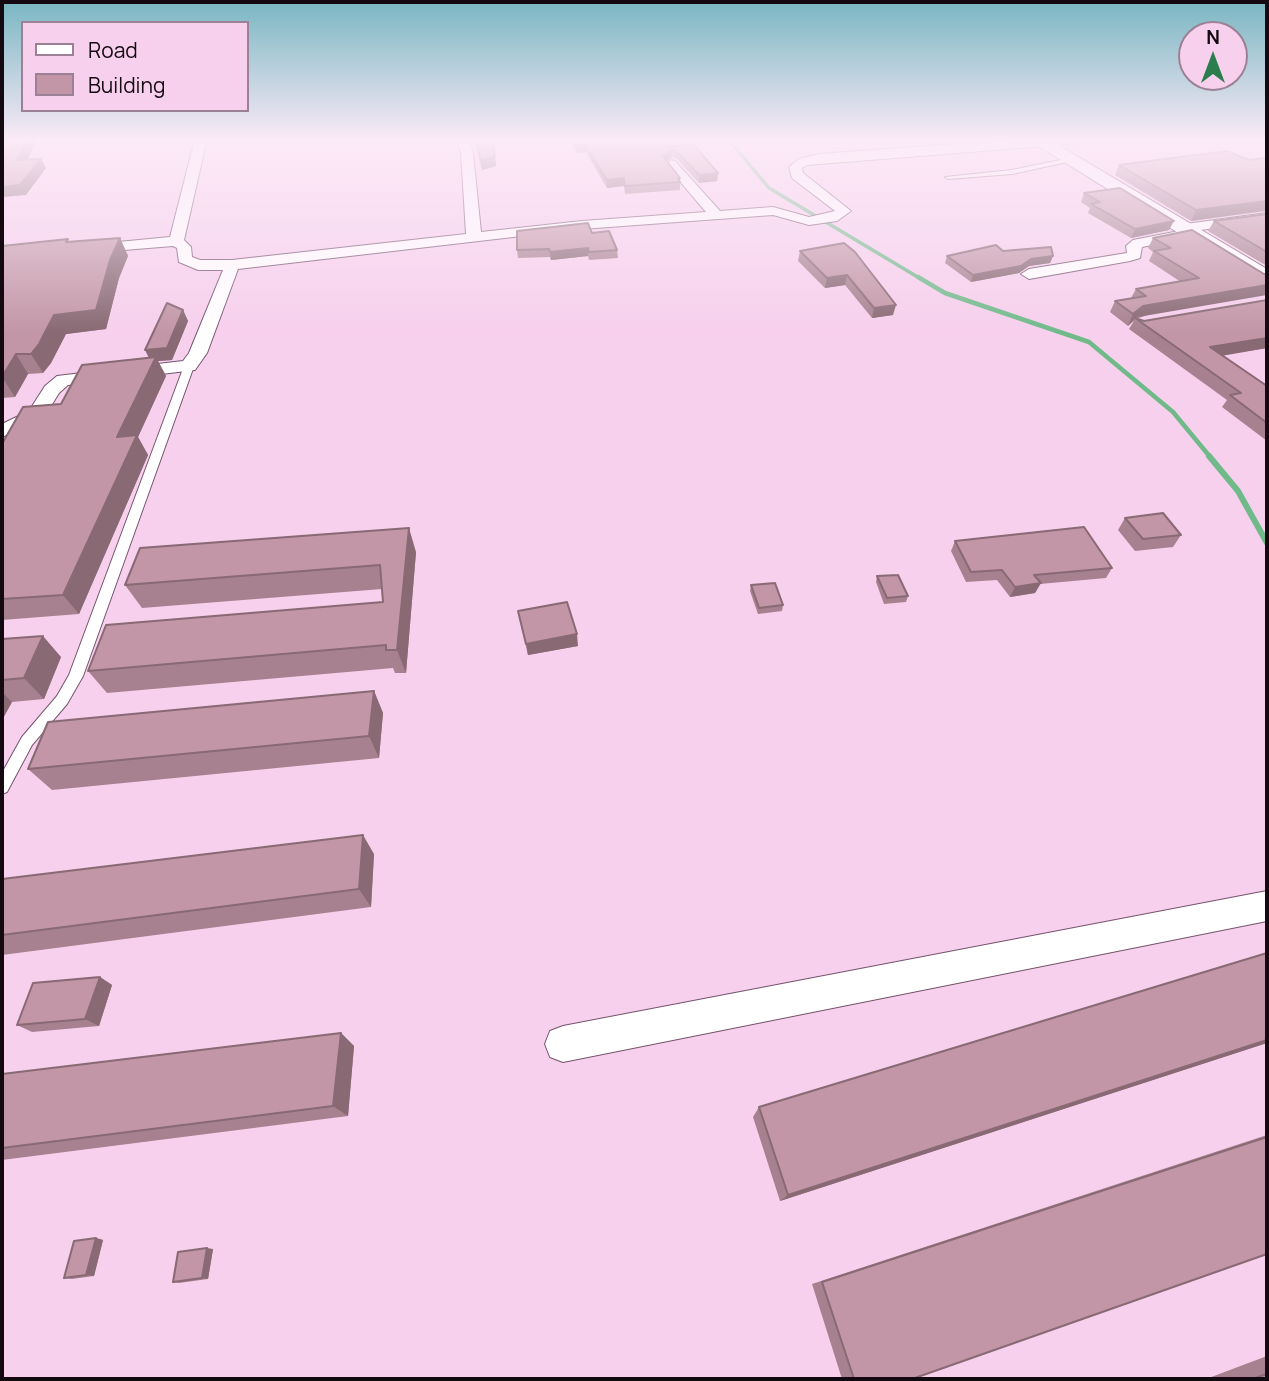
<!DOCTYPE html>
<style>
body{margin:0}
#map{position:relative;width:1269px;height:1381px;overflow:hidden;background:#f7d0ed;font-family:Manrope,sans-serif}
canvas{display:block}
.frame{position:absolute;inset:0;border:4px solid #140811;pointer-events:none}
.legend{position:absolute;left:21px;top:21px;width:228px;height:91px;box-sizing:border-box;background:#f7d0ed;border:2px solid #9c8095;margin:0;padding:9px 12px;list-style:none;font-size:21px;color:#140811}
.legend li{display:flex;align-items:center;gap:14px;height:35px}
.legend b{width:35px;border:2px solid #9c8095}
.north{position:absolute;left:1178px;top:21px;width:70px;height:70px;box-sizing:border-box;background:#f7d0ed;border:2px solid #9c8095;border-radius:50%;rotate:0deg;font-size:19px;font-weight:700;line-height:28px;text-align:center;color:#140811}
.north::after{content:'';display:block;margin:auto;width:24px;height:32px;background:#2b7d4e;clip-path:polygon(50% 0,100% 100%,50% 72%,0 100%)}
</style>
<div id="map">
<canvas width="1269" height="1381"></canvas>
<div class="frame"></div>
<ul class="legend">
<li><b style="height:9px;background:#fff"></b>Road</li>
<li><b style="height:19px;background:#c296a6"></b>Building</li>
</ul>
<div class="north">N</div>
</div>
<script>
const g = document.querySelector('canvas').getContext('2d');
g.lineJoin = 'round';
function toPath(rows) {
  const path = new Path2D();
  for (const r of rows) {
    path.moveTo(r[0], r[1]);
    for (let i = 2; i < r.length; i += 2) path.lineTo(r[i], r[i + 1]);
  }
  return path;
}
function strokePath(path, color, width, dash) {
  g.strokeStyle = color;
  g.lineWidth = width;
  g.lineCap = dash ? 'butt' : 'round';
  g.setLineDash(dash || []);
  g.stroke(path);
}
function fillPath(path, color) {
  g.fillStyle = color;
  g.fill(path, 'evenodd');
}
const streamFar2 = toPath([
 [728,139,769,188,921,279]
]);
const streamFar1 = toPath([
 [918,277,945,293,1089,342,1173,412,1211,458]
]);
const stream = toPath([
 [1209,456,1238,491,1267,543]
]);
const lane = toPath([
 [1070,158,1072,161,1012,174,948,179,945,177,1012,170,1070,158],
 [189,363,194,366,83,676,67,704,32,745,7,792,2,794,2,773,22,737,57,696,69,675,184,366,189,363]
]);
const street = toPath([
 [195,139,207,139,184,240,191,247,192,257,200,260,232,260,466,234,461,153,457,139,469,139,473,153,481,232,582,221,706,212,665,164,671,160,675,161,720,211,773,207,809,217,835,211,792,178,789,167,799,159,819,154,1025,139,1088,139,1082,143,807,165,802,168,803,173,851,211,837,221,809,225,773,215,582,229,238,269,207,353,195,370,68,385,59,393,43,419,2,437,2,424,29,411,45,386,57,376,183,361,189,353,223,270,198,270,179,262,177,248,173,246,87,253,80,249,87,245,170,237,195,139],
 [1261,139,1267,139,1267,144,1263,143,1261,139],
 [1267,213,1267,221,1193,231,1195,234,1193,237,1142,247,1140,258,1130,261,1029,279,1021,274,1029,269,1127,253,1126,246,1133,240,1179,231,1176,228,1178,225,1267,213],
 [1267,891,1267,921,563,1062,550,1057,545,1044,550,1031,563,1026,1267,891]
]);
const secondary = toPath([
 [1027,139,1048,139,1267,269,1267,285,1259,283,1027,139]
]);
const wall = toPath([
 [474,139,492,139,496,166,482,170],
 [569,139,630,139,631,141,668,146,718,173,717,181,699,183,677,159,672,157,667,161,680,178,680,190,625,194,624,186,607,188,586,152,577,153],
 [1249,160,1267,160,1267,211,1191,221,1115,175,1119,165],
 [1084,193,1169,230,1131,238,1088,213,1090,208,1081,202],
 [1267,214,1267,266,1208,231,1214,221],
 [592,233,617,250,618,258,589,260,588,256,551,260,550,257,518,258,517,250],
 [120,238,128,256,119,278,106,329,66,334,51,363,43,373,28,374,15,397,2,398,2,246],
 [1153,238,1264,274,1136,319,1144,321,1267,300,1267,348,1222,355,1267,386,1267,441,1222,407,1227,400,1129,329,1134,321,1128,326,1110,312,1115,301,1131,298,1136,289,1181,282,1149,261,1153,252,1148,248],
 [844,243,893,315,872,318,845,285,825,288,798,261,800,251],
 [947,256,1053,256,1050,263,1029,266,1019,273,971,282,945,263],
 [183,310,188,321,172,360,158,361,166,376,138,437,148,455,79,614,2,620,2,444,61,404,149,358],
 [1125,518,1181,535,1173,547,1135,551,1118,530],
 [955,541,1112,568,1106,578,1040,584,1035,593,1010,597,997,580,966,582,951,551],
 [416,552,406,673,395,673,393,668,107,693,88,671,383,602,382,589,142,608,125,585],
 [877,576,908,596,906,602,884,604,876,582],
 [751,585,783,605,782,611,758,614,750,591],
 [518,611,578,646,528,655],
 [2,639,61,657,44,699,12,702,2,720],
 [374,691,383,713,379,758,52,790,28,769],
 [374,854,371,907,2,955,2,879],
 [1267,953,1267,1043,780,1201,753,1117,759,1107],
 [100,977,112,985,99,1026,32,1032,17,1025],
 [341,1033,354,1046,348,1116,2,1160,2,1074],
 [1267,1135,1267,1254,912,1379,842,1379,812,1284],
 [96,1238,103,1240,94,1276,72,1279,64,1278],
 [213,1249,208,1279,179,1283,173,1282],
 [1267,1356,1267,1379,1206,1379]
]);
const shadedWall = toPath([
 [28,139,37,139,23,170,17,160],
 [576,145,585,145,586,152,577,153],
 [672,150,672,157,662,164,663,156],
 [495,157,496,166,482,170,481,160],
 [41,159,46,168,26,195,2,197,2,187],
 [718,173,717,181,699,183,699,175],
 [624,178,624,186,607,188,607,180],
 [1267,201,1267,210,1191,221,1196,210],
 [1174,221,1169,230,1131,238,1135,229],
 [120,238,128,256,119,278,106,329,66,334,51,363,43,373,31,354,54,315,110,260],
 [588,248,588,256,551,260,550,252],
 [1053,256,1050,263,1029,266,1019,273,971,282,973,275,1031,259],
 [847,275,845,285,825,288,827,278],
 [1267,285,1267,295,1138,317,1135,318,1128,326,1133,314,1143,306],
 [896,305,893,315,872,318,874,308],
 [183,310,188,321,172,360,158,361,166,376,138,437,148,455,79,614,63,595,117,437,151,362,145,350],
 [1267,338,1267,348,1204,359,1210,347],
 [16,354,28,374,15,397,2,377],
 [409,528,416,552,406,673,397,650],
 [1041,583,1035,593,1010,597,1015,587],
 [577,634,578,646,528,655,526,644],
 [43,636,61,657,44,699,24,678],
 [374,691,383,713,379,758,369,736],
 [2,692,12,702,2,720],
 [363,835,374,854,371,907,359,889],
 [100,977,112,985,99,1026,85,1019],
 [341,1033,354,1046,348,1116,333,1106],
 [1267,1040,1267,1043,780,1201,788,1195],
 [96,1238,103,1240,94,1276,86,1275],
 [207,1248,213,1249,208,1279,202,1278]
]);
const building = toPath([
 [2,139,28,139,17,160,41,159,20,185,2,187,2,139],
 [475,139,492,139,495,157,481,160,475,139],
 [573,139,630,139,631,141,664,139,668,146,694,145,718,173,699,175,677,152,672,150,663,156,680,178,678,178,680,182,625,186,624,178,607,180,585,145,576,145,573,139],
 [1227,151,1249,160,1264,158,1267,160,1267,201,1196,210,1119,165,1227,151],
 [1120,188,1174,221,1135,229,1091,204,1100,202,1084,193,1120,188],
 [1267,214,1267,252,1214,221,1267,214],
 [588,223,592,233,609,231,617,250,589,252,588,248,550,252,549,249,517,250,517,231,588,223],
 [1192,230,1264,274,1267,275,1267,285,1143,306,1133,314,1115,301,1146,296,1136,289,1199,278,1154,251,1171,248,1153,238,1192,230],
 [120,238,110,260,96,310,54,315,39,344,31,354,16,354,2,377,2,246,68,239,66,242,120,238],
 [844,243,855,252,896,305,874,308,847,275,827,278,800,251,844,243],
 [996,245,1003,251,1051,247,1053,256,1031,259,1021,266,973,275,947,256,996,245],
 [1267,300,1267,338,1210,347,1267,386,1267,423,1230,395,1241,393,1135,318,1144,321,1267,300],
 [167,303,183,310,167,348,145,350,167,303],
 [156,357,117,437,137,435,63,595,2,599,2,444,23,407,61,404,82,365,156,357],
 [1163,513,1181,535,1143,539,1125,518,1163,513],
 [1084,527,1112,568,1034,575,1041,583,1015,587,1002,570,971,572,955,541,1084,527],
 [409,528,397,650,386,650,386,645,88,671,106,625,383,602,380,565,125,585,140,548,409,528],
 [898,575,908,596,887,598,877,576,898,575],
 [775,583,783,605,759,608,751,585,775,583],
 [567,602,577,634,526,644,518,611,567,602],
 [43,636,24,678,2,680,2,639,43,636],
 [374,691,369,736,28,769,48,722,374,691],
 [363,835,359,889,2,935,2,879,363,835],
 [1267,953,1267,1040,788,1195,759,1107,1267,953],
 [100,977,85,1019,17,1025,33,983,100,977],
 [341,1033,333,1106,2,1148,2,1074,341,1033],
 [1267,1137,1267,1254,912,1379,854,1379,822,1282,1267,1137],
 [96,1238,86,1275,64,1278,74,1241,96,1238],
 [207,1248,202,1278,173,1282,178,1252,207,1248],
 [1267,1374,1267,1379,1252,1379,1267,1374]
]);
strokePath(streamFar2, '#70ba8a', 3.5);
strokePath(streamFar1, '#70ba8a', 4.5);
strokePath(stream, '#70ba8a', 6);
strokePath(lane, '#75546d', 2);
strokePath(street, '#75546d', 2);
strokePath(secondary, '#75546d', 2);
fillPath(lane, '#fff');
fillPath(street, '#fff');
fillPath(secondary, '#fff');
fillPath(wall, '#a7818f');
fillPath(shadedWall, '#886974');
fillPath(building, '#c296a6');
strokePath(building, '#886974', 2);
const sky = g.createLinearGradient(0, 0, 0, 333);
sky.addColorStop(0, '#78b6c2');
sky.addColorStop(0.42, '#fbeaf7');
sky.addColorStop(1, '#fbeaf700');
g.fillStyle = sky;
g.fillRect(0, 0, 1269, 333);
</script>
